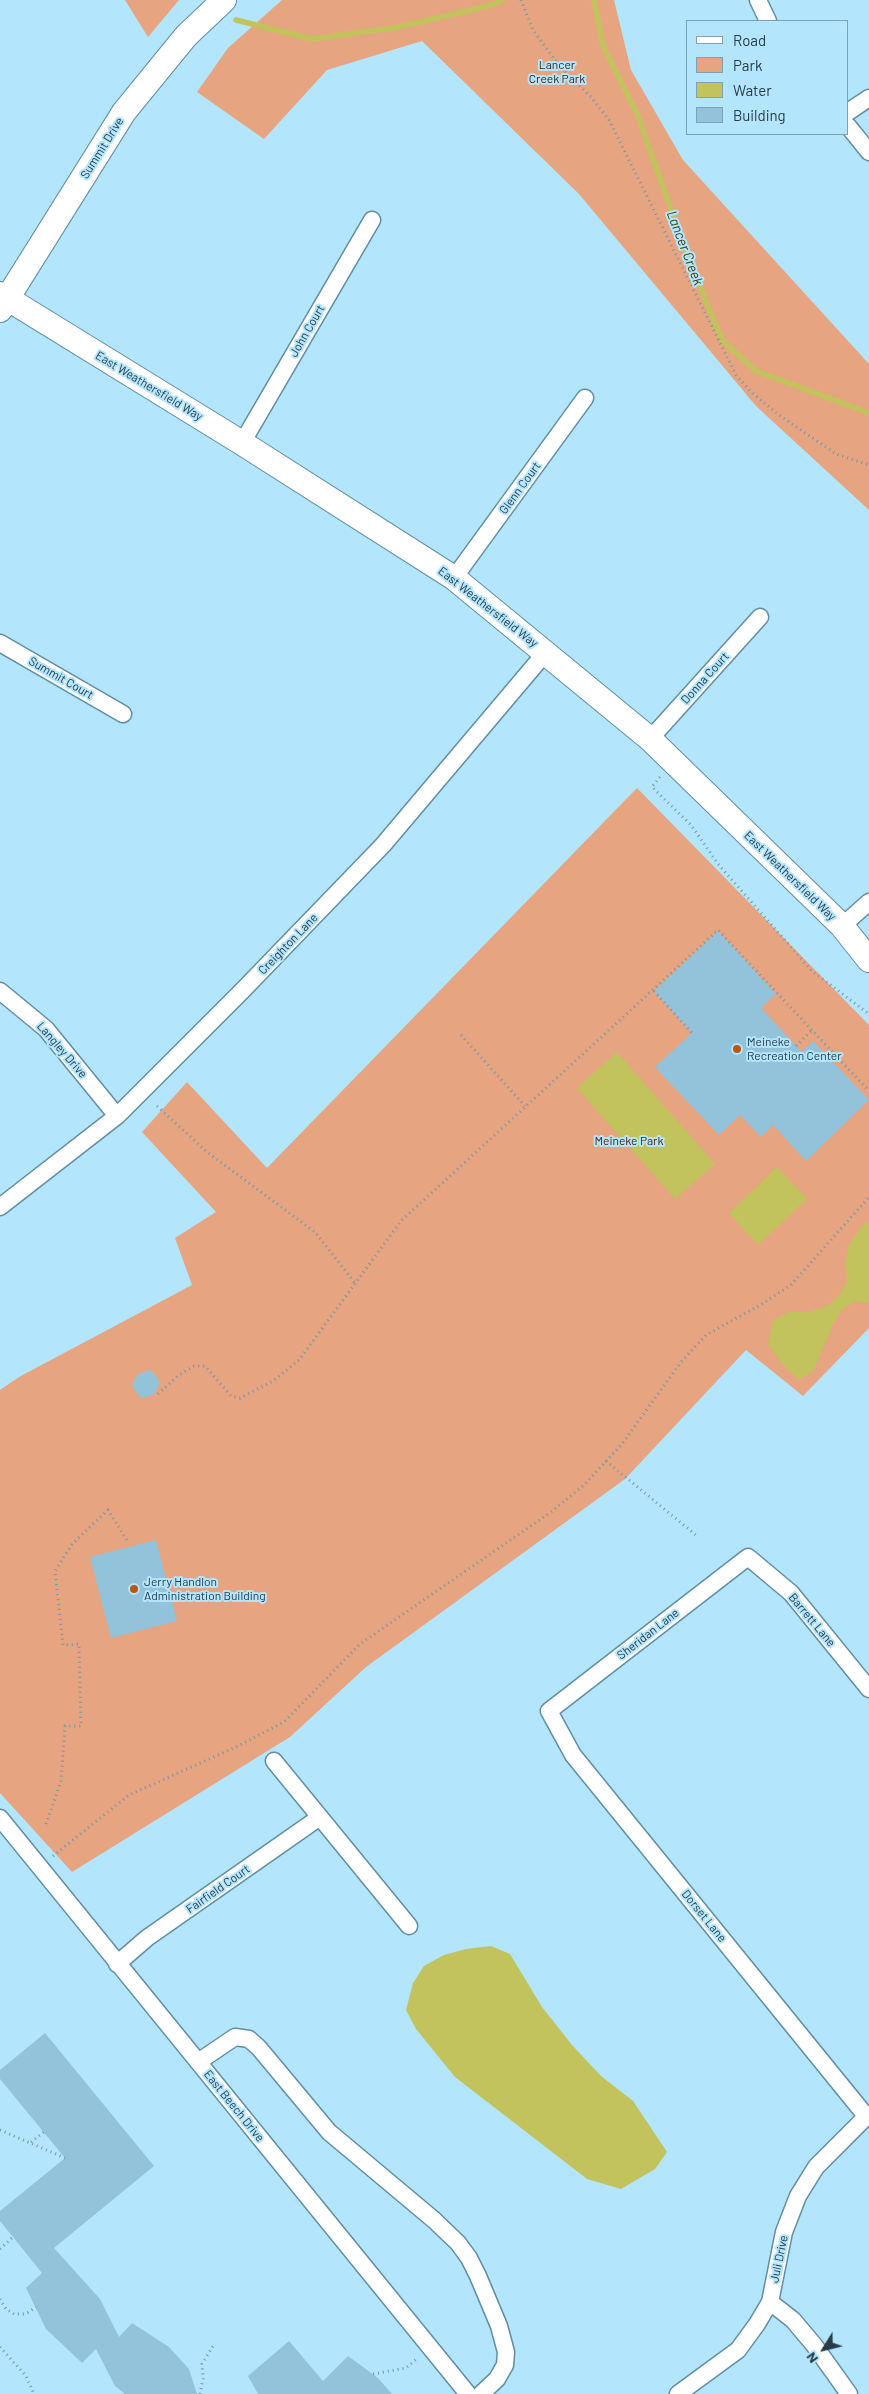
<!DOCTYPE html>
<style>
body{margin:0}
#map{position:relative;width:869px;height:2394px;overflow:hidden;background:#b3e5fd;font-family:Barlow,sans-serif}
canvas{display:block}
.legend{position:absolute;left:686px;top:20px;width:162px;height:115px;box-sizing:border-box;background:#b3e5fd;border:1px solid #7ca2b4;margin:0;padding:6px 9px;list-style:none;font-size:15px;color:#293d47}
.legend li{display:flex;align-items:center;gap:10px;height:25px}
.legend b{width:25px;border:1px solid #7ca2b4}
.north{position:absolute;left:799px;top:2324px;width:50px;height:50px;-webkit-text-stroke:4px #b3e5fd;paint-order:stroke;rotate:234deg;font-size:14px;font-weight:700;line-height:20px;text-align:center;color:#293d47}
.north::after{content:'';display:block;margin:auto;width:18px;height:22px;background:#293d47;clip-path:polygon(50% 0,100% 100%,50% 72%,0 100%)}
</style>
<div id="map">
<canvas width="869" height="2394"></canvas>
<ul class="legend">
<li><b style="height:6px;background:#fff"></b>Road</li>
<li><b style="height:14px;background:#e6a481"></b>Park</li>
<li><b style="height:14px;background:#c2c35d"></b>Water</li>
<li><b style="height:14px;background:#93c3db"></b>Building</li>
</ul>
<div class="north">N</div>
</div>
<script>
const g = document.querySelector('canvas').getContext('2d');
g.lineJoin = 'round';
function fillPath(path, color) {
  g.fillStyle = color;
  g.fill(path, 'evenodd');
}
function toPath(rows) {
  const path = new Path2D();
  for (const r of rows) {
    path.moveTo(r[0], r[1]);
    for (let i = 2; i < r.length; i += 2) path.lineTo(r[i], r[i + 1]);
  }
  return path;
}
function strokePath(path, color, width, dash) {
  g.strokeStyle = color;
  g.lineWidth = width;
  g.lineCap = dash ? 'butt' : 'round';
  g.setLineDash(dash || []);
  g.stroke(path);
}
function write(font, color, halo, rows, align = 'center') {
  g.font = font + ' Barlow,sans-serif';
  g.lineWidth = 4;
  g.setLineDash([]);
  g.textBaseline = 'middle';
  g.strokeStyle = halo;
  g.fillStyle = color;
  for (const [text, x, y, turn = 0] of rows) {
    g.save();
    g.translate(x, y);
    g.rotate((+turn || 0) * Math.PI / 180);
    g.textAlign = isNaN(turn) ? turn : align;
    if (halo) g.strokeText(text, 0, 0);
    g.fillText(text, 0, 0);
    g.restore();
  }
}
const green = toPath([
 [125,0,179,0,148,37],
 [282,0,614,0,631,70,683,160,869,364,869,510,756,406,579,194,422,41,327,70,264,139,197,92,228,48],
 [637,788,869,1025,869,1328,803,1396,746,1350,625,1479,366,1667,290,1737,72,1872,0,1793,0,1390,19,1377,192,1285,175,1238,216,1212,142,1132,187,1082,267,1168]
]);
const water = toPath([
 [617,1052,715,1164,675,1199,577,1088],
 [777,1167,807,1199,758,1245,729,1213],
 [869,1222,869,1303,855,1301,841,1311,833,1324,814,1370,799,1380,782,1364,768,1344,773,1320,789,1312,809,1312,829,1305,840,1294,847,1281,845,1262,849,1245,863,1225],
 [491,1946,510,1954,542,2007,572,2045,601,2076,633,2101,667,2152,655,2169,621,2189,587,2179,455,2077,416,2029,406,2010,413,1983,424,1966,444,1955,466,1949]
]);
const stream = toPath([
 [594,0,603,46,638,116,689,260,722,340,756,371,869,413],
 [236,20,312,39,399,27,492,5,502,0]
]);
const building = toPath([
 [718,931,776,994,761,1008,802,1052,813,1041,869,1100,806,1161,773,1125,761,1137,740,1115,719,1135,655,1067,692,1033,654,991],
 [151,1370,160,1382,154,1395,141,1398,132,1386,138,1374],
 [156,1540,177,1621,111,1638,90,1557],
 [45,2033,154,2166,54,2248,100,2299,119,2337,132,2323,169,2347,189,2369,197,2394,125,2394,115,2386,96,2349,82,2363,46,2329,26,2288,42,2273,0,2221,0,2211,65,2158,0,2079,0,2070],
 [289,2341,323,2381,348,2356,378,2378,392,2394,258,2394,248,2376]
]);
const path = toPath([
 [521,0,533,30,561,68,591,97,609,120,736,375,751,392,779,415,836,454,869,465],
 [660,777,652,787,691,825,718,864,812,971,869,1014],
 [654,991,692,1033],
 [461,1035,525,1106],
 [796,1046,812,1030],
 [157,1106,207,1152,315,1232,355,1283],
 [158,1394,179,1375,194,1366,205,1366,231,1396,240,1398,273,1381,299,1360,401,1221,718,930,869,1091],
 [606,1461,697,1536],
 [46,1824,61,1781,65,1726,81,1726,79,1644,63,1645,55,1571,72,1544,108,1510,128,1542],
 [53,1856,129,1795,236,1747,284,1722,360,1644,551,1512,584,1485,622,1444,681,1362,706,1335,760,1305,791,1285,869,1197],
 [0,2130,65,2158],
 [31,2142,44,2132],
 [0,2249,13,2237],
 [0,2299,6,2309,14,2314,26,2314,36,2307],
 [0,2347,26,2376,34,2394],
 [373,2374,406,2368,418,2358],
 [200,2394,203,2379,202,2364,213,2346]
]);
const street = toPath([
 [758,0,768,21],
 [848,112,869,98],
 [848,126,869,152],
 [242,443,372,220],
 [454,578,585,398],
 [0,643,123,714],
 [650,739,760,617],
 [842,926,869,902],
 [0,991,46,1029,117,1116],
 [0,1207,117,1116,242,991,383,845,546,652],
 [274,1761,409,1926],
 [0,1818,468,2394],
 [117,1964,147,1938,320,1817],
 [198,2062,235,2037,249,2039,259,2048,329,2132,434,2220,458,2243,469,2258,478,2276,499,2326,506,2352,505,2365,497,2379,481,2394],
 [866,2116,573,1755,549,1711,748,1557,791,1593,869,1689],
 [770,2302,793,2320,814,2345,849,2394],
 [678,2394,738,2350,757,2324,770,2302,784,2232,798,2196,816,2167,869,2114]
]);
const secondary = toPath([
 [0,294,242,443,454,578,650,739,842,926,869,960],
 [0,310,124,112,186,36,224,0]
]);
const markers = [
 [737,1049,5,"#b85813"],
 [134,1589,5,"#b85813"]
];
const parkNames = [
 ["Lancer",557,65],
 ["Creek Park",557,79],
 ["Meineke Park",629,1141]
];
const streetNames = [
 ["Summit Drive",102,148,-58],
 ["John Court",307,331,-60],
 ["East Weathersfield Way",149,386,31],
 ["Glenn Court",520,488,-54],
 ["East Weathersfield Way",488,607,38],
 ["Summit Court",61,678,30],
 ["Donna Court",705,678,-48],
 ["East Weathersfield Way",790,876,44],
 ["Creighton Lane",288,944,-46],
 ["Langley Drive",62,1050,49],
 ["Barrett Lane",812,1620,50],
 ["Sheridan Lane",648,1634,-38],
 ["Fairfield Court",218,1889,-35],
 ["Dorset Lane",704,1916,51],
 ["East Beech Drive",234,2106,51],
 ["Juli Drive",779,2259,-78]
];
const poiNames = [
 ["Meineke",747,1042],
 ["Recreation Center",747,1056],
 ["Jerry Handlon",144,1582],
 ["Administration Building",144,1596]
];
const waterNames = [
 ["Lancer Creek",685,248,69]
];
fillPath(green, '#e6a481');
fillPath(water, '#c2c35d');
strokePath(stream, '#c2c35d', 5.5);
fillPath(building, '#93c3db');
strokePath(street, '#608ea5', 19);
strokePath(secondary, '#608ea5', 26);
strokePath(path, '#7397a8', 3, [1, 4]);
strokePath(street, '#fff', 16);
strokePath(secondary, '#fff', 24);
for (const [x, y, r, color] of markers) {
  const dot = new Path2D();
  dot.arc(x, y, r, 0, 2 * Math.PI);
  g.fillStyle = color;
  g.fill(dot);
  strokePath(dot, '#b3e5fd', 2);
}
write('12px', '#45220d', '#b3e5fd', parkNames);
write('12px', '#293d47', '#b3e5fd', streetNames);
write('12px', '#293d47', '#b3e5fd', poiNames, 'left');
write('italic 14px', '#404015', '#b3e5fd', waterNames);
</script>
